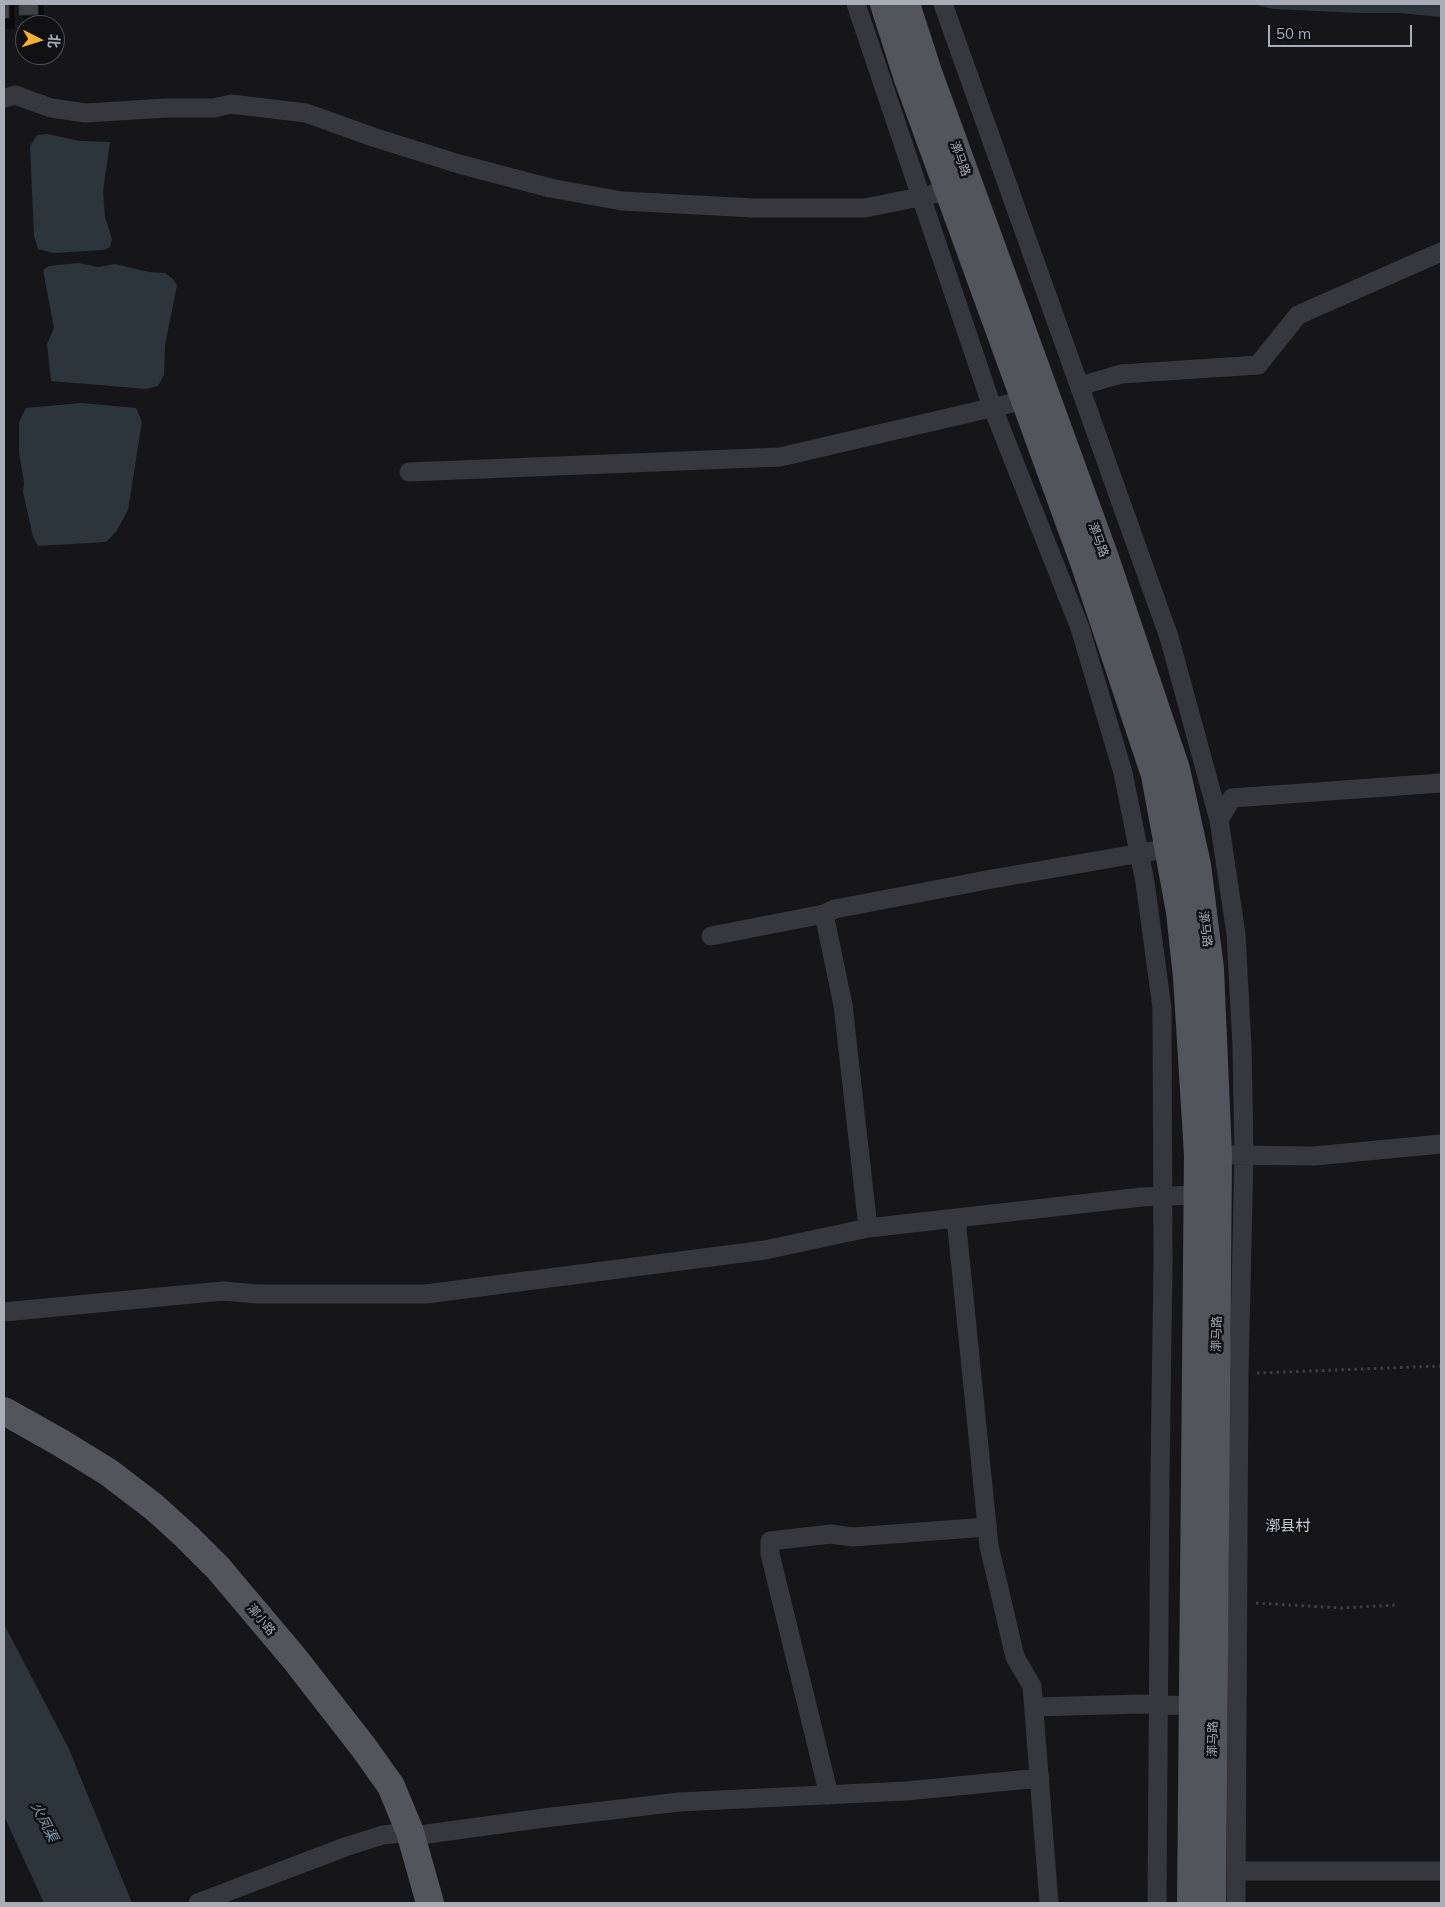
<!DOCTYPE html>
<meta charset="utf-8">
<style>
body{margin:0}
#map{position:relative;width:1445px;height:1907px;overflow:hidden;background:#161618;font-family:Mulish,"Noto Sans SC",sans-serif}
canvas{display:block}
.frame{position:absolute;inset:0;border:5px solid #a8adb8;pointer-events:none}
.north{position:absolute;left:15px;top:15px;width:50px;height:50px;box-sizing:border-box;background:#111113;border:1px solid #4d4f55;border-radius:50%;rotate:95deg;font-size:14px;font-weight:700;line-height:20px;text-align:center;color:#a8adb8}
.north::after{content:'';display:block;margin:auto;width:18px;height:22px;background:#f2b134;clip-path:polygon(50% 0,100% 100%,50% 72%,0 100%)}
.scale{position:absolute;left:1268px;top:25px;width:144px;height:22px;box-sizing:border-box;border:2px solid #a8adb8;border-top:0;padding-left:6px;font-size:15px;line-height:18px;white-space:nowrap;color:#a8adb8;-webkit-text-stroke:4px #111113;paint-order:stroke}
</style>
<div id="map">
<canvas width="1445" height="1907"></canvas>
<div class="frame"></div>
<div class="north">北</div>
<div class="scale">50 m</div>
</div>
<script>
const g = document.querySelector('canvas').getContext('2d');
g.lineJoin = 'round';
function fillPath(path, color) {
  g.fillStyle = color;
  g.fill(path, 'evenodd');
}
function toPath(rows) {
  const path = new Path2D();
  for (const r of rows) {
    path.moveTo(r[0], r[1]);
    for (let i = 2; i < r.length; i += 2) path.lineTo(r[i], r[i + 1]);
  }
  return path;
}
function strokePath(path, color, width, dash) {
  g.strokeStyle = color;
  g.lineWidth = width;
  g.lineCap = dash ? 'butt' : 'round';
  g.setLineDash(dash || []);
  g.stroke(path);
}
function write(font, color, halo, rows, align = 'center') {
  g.font = font + ' Mulish,"Noto Sans SC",sans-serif';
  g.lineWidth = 5;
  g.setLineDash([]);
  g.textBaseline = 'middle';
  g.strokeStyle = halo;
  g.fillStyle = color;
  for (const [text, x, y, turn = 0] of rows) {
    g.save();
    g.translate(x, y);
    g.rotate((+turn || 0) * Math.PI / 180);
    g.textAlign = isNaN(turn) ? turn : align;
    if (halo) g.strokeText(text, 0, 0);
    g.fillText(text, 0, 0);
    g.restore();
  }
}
const water = toPath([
 [1253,4,1441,4,1441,17,1399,13,1359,13,1273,9],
 [47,134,80,141,110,142,103,191,105,217,112,239,110,247,104,250,54,253,38,249,34,236,30,146,37,135],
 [79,263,98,267,115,264,149,272,165,273,172,278,177,285,165,345,164,375,158,386,147,389,51,381,47,344,54,328,43,270,49,266],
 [81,403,136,408,142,422,128,510,116,532,106,542,38,546,33,537,23,492,24,482,19,453,19,422,26,408],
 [4,1624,68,1747,132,1903,44,1903,4,1816]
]);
const shadow = toPath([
 [4,4,14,4,15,29,4,29],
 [20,4,44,4,44,25,27,25,20,14]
]);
const building = toPath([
 [4,4,9,4,9,18,4,18,4,4],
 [19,4,38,4,38,15,19,15,19,4]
]);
const path = toPath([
 [1257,1373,1441,1366],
 [1256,1603,1342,1608,1395,1605]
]);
const street = toPath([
 [856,4,990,401,1080,628,1123,773,1145,882,1162,1008,1163,1263,1160,1474,1157,1903],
 [943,4,1169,637,1219,820,1236,934,1242,1046,1244,1155,1239,1374,1236,1903],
 [5,98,15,95,51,108,86,113,166,108,214,108,231,104,306,113,373,137,459,164,550,188,622,201,753,208,865,208,949,191],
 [1080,386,1121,374,1258,365,1298,315,1441,252],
 [409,472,780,457,1025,400],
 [1219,820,1232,798,1441,783],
 [824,914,843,1005,868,1228],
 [711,936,824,914,835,909,992,879,1170,848],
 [1233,1155,1314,1156,1441,1144],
 [956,1218,989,1546,1015,1657,1032,1686,1049,1903],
 [4,1312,223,1291,257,1294,426,1294,765,1250,868,1228,1142,1197,1197,1195],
 [1034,1707,1141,1704,1192,1706],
 [829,1795,770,1554,770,1541,831,1534,853,1537,987,1527],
 [1236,1871,1441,1871],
 [198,1903,345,1847,383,1835,410,1832,420,1835,544,1818,679,1802,906,1791,1040,1778]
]);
const primary = toPath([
 [884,4,908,79,1085,565,1155,775,1180,912,1187,977,1198,1155,1191,1903],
 [906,4,928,72,1105,558,1176,769,1197,865,1210,969,1218,1155,1212,1903],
 [4,1411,61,1443,108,1472,154,1507,187,1537,218,1568,294,1658,364,1748,391,1786,410,1832,430,1903]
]);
const streetNames = [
 ["漷马路",960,159,70],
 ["漷马路",1098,540,70],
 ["漷马路",1205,929,83],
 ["漷马路",1217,1334,-89],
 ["漷小路",261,1620,50],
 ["漷马路",1213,1739,-89]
];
const waterNames = [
 ["火凤渠",44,1822,63]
];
const quarterNames = [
 ["漷县村",1288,1526]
];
fillPath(water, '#2c353c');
fillPath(shadow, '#0007');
fillPath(building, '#404145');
strokePath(building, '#303034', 1);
strokePath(path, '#3d3f44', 3, [2.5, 4]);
strokePath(street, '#37383d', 19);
strokePath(primary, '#53555c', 28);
write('12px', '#a8adb8', '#111113', streetNames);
write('italic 14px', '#7f9bb3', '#111113', waterNames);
write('15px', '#c9ccd4', '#111113', quarterNames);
</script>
